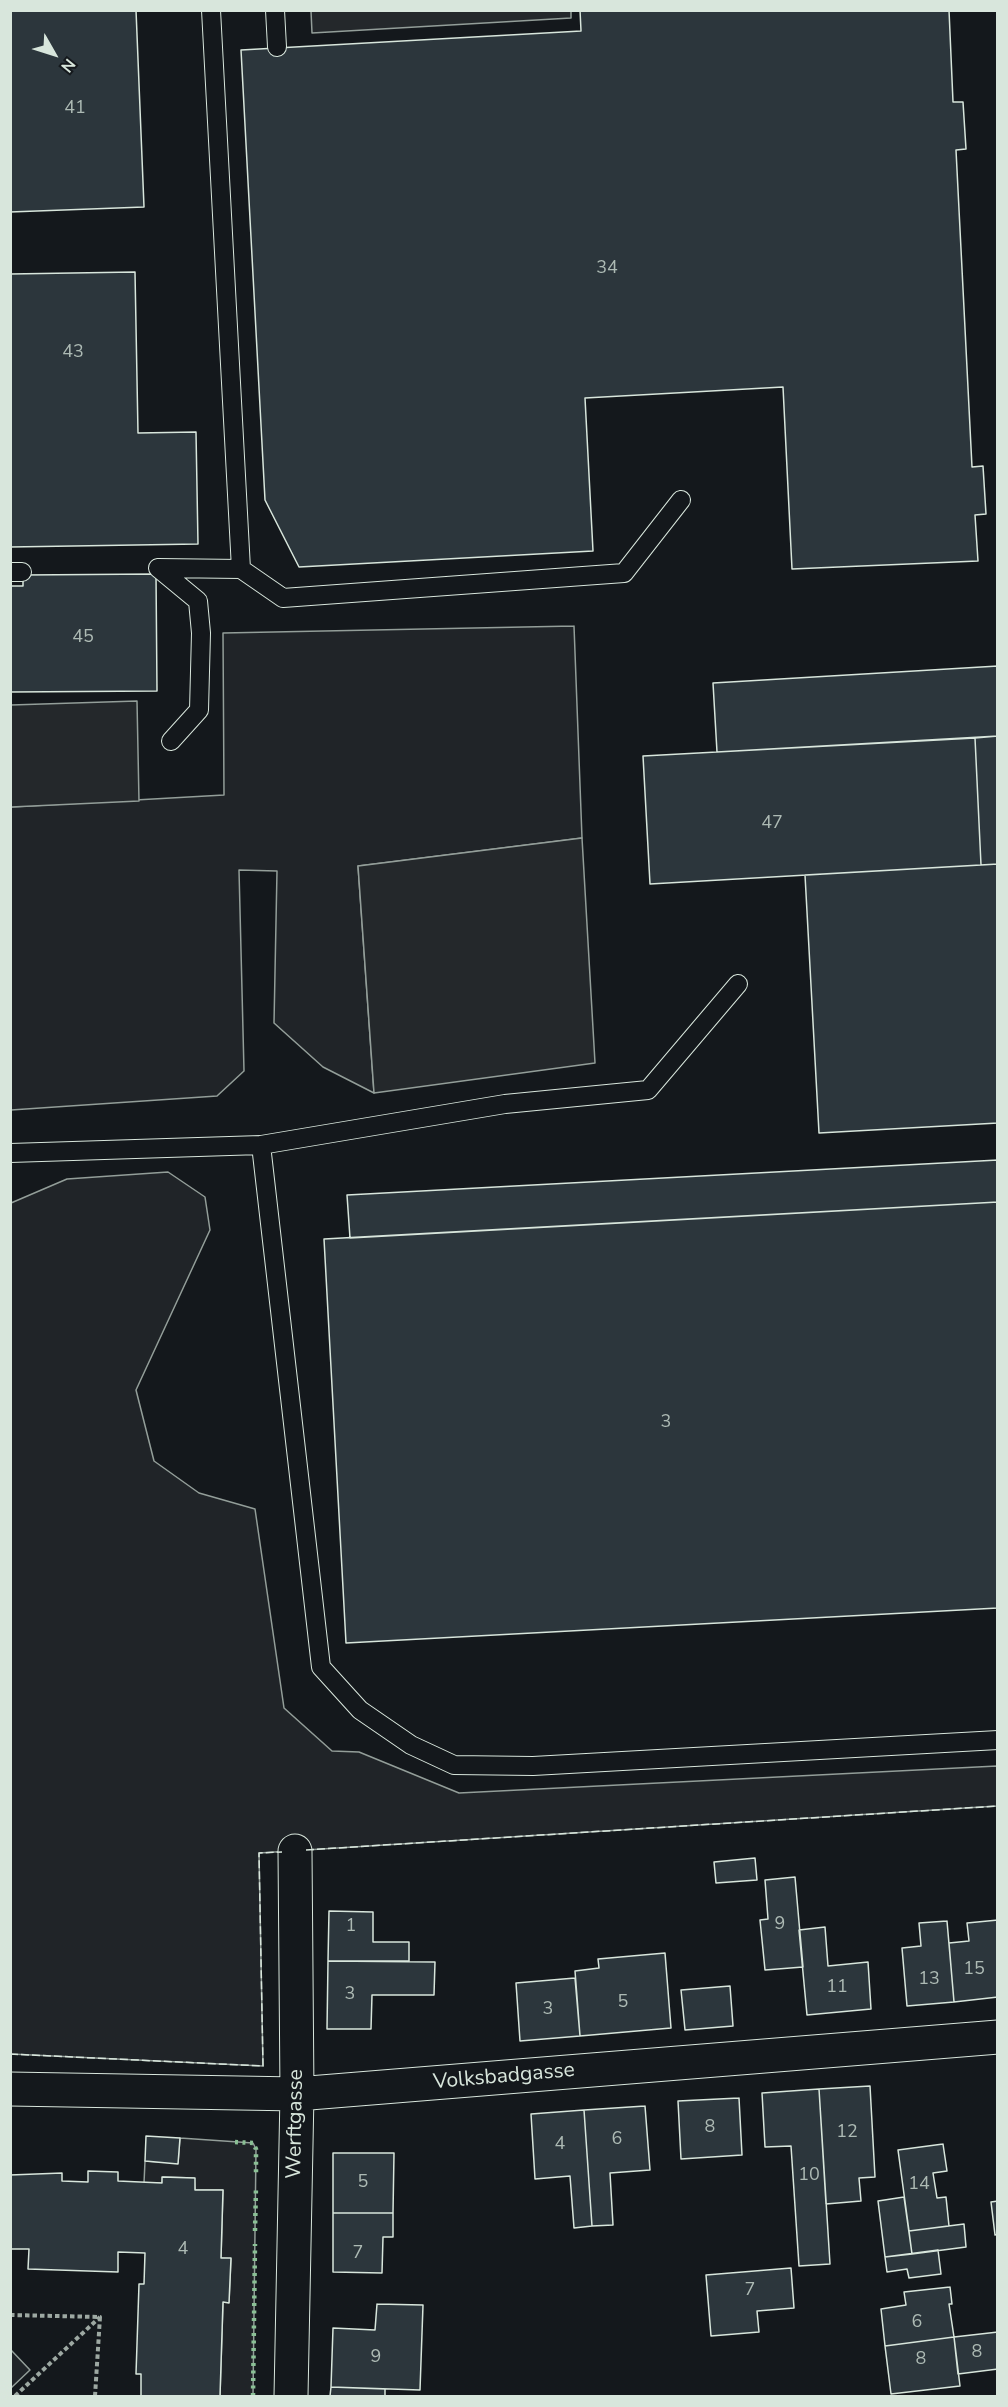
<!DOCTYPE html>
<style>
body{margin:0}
#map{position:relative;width:1008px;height:2407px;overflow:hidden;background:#14181c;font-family:"Nunito Sans",sans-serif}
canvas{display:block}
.frame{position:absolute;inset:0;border:12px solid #d8e6dc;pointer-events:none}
.north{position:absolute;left:24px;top:24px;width:60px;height:60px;-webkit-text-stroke:4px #14181c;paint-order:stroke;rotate:129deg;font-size:16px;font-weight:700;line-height:24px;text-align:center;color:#d8e6dc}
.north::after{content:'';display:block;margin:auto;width:21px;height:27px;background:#d8e6dc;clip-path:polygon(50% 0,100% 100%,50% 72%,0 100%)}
</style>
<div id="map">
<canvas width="1008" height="2407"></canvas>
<div class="frame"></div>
<div class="north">N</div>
</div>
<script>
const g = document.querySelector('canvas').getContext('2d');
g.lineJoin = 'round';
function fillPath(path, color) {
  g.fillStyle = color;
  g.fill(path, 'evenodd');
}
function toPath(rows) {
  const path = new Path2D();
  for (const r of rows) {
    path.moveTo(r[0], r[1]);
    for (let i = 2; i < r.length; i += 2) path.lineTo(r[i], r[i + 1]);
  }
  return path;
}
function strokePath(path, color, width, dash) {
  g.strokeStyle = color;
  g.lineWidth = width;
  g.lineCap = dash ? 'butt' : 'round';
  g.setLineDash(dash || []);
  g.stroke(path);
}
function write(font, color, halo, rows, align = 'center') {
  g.font = font + ' "Nunito Sans",sans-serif';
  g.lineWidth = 4.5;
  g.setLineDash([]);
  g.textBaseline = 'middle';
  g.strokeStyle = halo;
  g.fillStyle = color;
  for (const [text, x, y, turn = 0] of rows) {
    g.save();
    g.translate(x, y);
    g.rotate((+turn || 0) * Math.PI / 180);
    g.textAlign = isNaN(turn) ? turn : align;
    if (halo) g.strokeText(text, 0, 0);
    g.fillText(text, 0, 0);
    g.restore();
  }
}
const green = toPath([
 [574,626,582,838,358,866,374,1093,323,1067,274,1023,277,871,239,870,244,1071,217,1096,11,1110,11,807,224,795,223,633,574,626],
 [168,1172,205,1197,210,1230,136,1390,154,1461,199,1493,255,1509,284,1708,332,1751,359,1752,459,1793,997,1766,997,1806,259,1853,263,2066,11,2054,11,1203,67,1179,168,1172],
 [180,2138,253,2143,256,2149,253,2396,220,2396,223,2302,229,2302,231,2259,221,2258,223,2190,195,2190,194,2178,163,2177,162,2183,144,2183,145,2161,178,2163,180,2138],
 [11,2350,30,2370,11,2388,11,2350]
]);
const parking = toPath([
 [571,10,571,18,312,33,311,11,571,10],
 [137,701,139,801,11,807,11,705,137,701],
 [582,838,595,1063,374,1093,358,866,582,838]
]);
const building = toPath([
 [10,10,136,10,144,207,10,212,10,10],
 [580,10,949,10,953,102,963,102,966,149,956,150,972,467,983,466,986,514,975,515,978,561,792,569,783,387,585,398,593,551,299,567,265,500,241,50,581,31,580,10],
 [135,272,138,433,196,432,198,544,10,547,10,274,135,272],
 [156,574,157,691,10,692,10,586,23,586,23,575,156,574],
 [998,666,998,736,717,752,713,683,998,666],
 [998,736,998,864,981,865,975,738,998,736],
 [975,738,981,865,650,884,643,756,975,738],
 [998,864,998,1123,819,1133,805,875,998,864],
 [998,1160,998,1202,350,1238,347,1195,998,1160],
 [998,1202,998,1608,346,1643,324,1239,998,1202],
 [755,1858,757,1880,716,1883,714,1862,755,1858],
 [795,1877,803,1967,765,1970,760,1920,768,1919,765,1880,795,1877],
 [329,1911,373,1912,373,1942,409,1942,409,1961,328,1961,329,1911],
 [998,1920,998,1997,954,2002,949,1943,969,1941,967,1923,998,1920],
 [947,1921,954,2002,907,2006,902,1948,921,1946,919,1923,947,1921],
 [825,1927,828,1966,868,1962,871,2009,807,2015,799,1930,825,1927],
 [665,1953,671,2028,580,2036,575,1971,599,1968,598,1959,665,1953],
 [328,1961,435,1962,434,1995,372,1995,371,2029,327,2029,328,1961],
 [575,1978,580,2036,520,2041,516,1983,575,1978],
 [730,1986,733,2026,685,2030,681,1990,730,1986],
 [870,2086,875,2177,859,2178,861,2201,826,2204,819,2089,870,2086],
 [819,2089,830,2264,799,2266,791,2146,765,2147,762,2093,819,2089],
 [739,2098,742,2155,681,2159,678,2101,739,2098],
 [645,2106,650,2170,610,2173,613,2225,592,2226,584,2110,645,2106],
 [584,2110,592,2226,574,2228,570,2176,535,2179,531,2114,584,2110],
 [146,2136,180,2138,178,2164,145,2161,146,2136],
 [943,2144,947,2171,933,2173,937,2198,946,2197,949,2226,909,2231,898,2150,943,2144],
 [333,2153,394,2153,393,2213,333,2213,333,2153],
 [88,2171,118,2172,118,2181,162,2183,162,2177,195,2178,195,2190,223,2190,221,2258,231,2258,229,2303,223,2302,220,2396,141,2396,141,2374,136,2374,139,2284,144,2284,145,2253,118,2252,118,2272,28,2269,29,2249,10,2249,10,2175,62,2173,62,2181,88,2182,88,2171],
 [904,2197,912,2254,885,2257,878,2201,904,2197],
 [998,2201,998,2234,995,2235,991,2202,998,2201],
 [333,2213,393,2213,393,2237,383,2237,382,2273,333,2272,333,2213],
 [964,2224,966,2247,912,2254,909,2231,964,2224],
 [938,2250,941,2274,909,2278,907,2269,887,2272,885,2257,938,2250],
 [791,2268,794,2308,757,2311,759,2332,711,2336,706,2275,791,2268],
 [950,2287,952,2304,949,2304,954,2337,885,2346,881,2309,906,2305,904,2292,950,2287],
 [377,2304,423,2305,420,2390,331,2387,333,2328,375,2330,377,2304],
 [998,2332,998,2369,958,2374,954,2337,998,2332],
 [954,2337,960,2386,891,2394,885,2346,954,2337],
 [331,2387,385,2389,385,2396,330,2396,331,2387]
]);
const path = toPath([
 [10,2315,100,2317,95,2396],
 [15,2396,100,2317]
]);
const lane = toPath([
 [211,10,241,569,283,598,624,573,681,500],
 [275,10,277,47],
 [158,568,198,601,201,633,199,710,171,741],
 [158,568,241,569],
 [10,572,22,572],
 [261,1145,505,1104,648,1090,738,984],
 [10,1153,261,1145,321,1667,360,1710,411,1745,454,1765,533,1766,998,1740]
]);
const street = toPath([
 [10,2089,297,2094,998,2037],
 [291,2396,297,2094,295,1851]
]);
const hedge = toPath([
 [235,2142,253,2143,256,2149,256,2173],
 [255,2231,256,2187],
 [253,2396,255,2244]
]);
const fence = toPath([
 [306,1850,998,1806],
 [10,2054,263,2066,259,1853,282,1852]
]);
const numberNames = [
 ["41",75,109],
 ["34",607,269],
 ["43",73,353],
 ["45",83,638],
 ["47",772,824],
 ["3",666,1423],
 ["9",780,1925],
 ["1",351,1927],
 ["15",974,1970],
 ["13",929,1980],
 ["11",837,1988],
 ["3",350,1995],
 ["5",623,2003],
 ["3",548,2010],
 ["8",710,2128],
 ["12",847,2133],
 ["6",617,2140],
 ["4",560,2145],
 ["10",809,2176],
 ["5",363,2183],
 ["14",919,2185],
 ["4",183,2250],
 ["7",358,2254],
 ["7",750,2291],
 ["6",917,2323],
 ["8",977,2353],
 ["9",376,2358],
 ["8",921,2360]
];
const streetNames = [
 ["Volksbadgasse",504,2077,-5],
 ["Werftgasse",296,2124,-89]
];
fillPath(green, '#202428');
strokePath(green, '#939e99', 1.5);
fillPath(parking, '#24282b');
strokePath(parking, '#939e99', 1.5);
fillPath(building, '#2c363c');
strokePath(building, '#d8e6dc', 1.5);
strokePath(lane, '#d8e6dc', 20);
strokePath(street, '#d8e6dc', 35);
strokePath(path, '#9da8a2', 4, [4.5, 3]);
strokePath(lane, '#14181c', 18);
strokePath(street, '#14181c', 33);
strokePath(hedge, '#8ac095', 4.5, [3, 4.5]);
strokePath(fence, '#d8e6dc', 1.5, [8, 3]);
write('18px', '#adbab4', null, numberNames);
write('21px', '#d8e6dc', '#14181c', streetNames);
</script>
